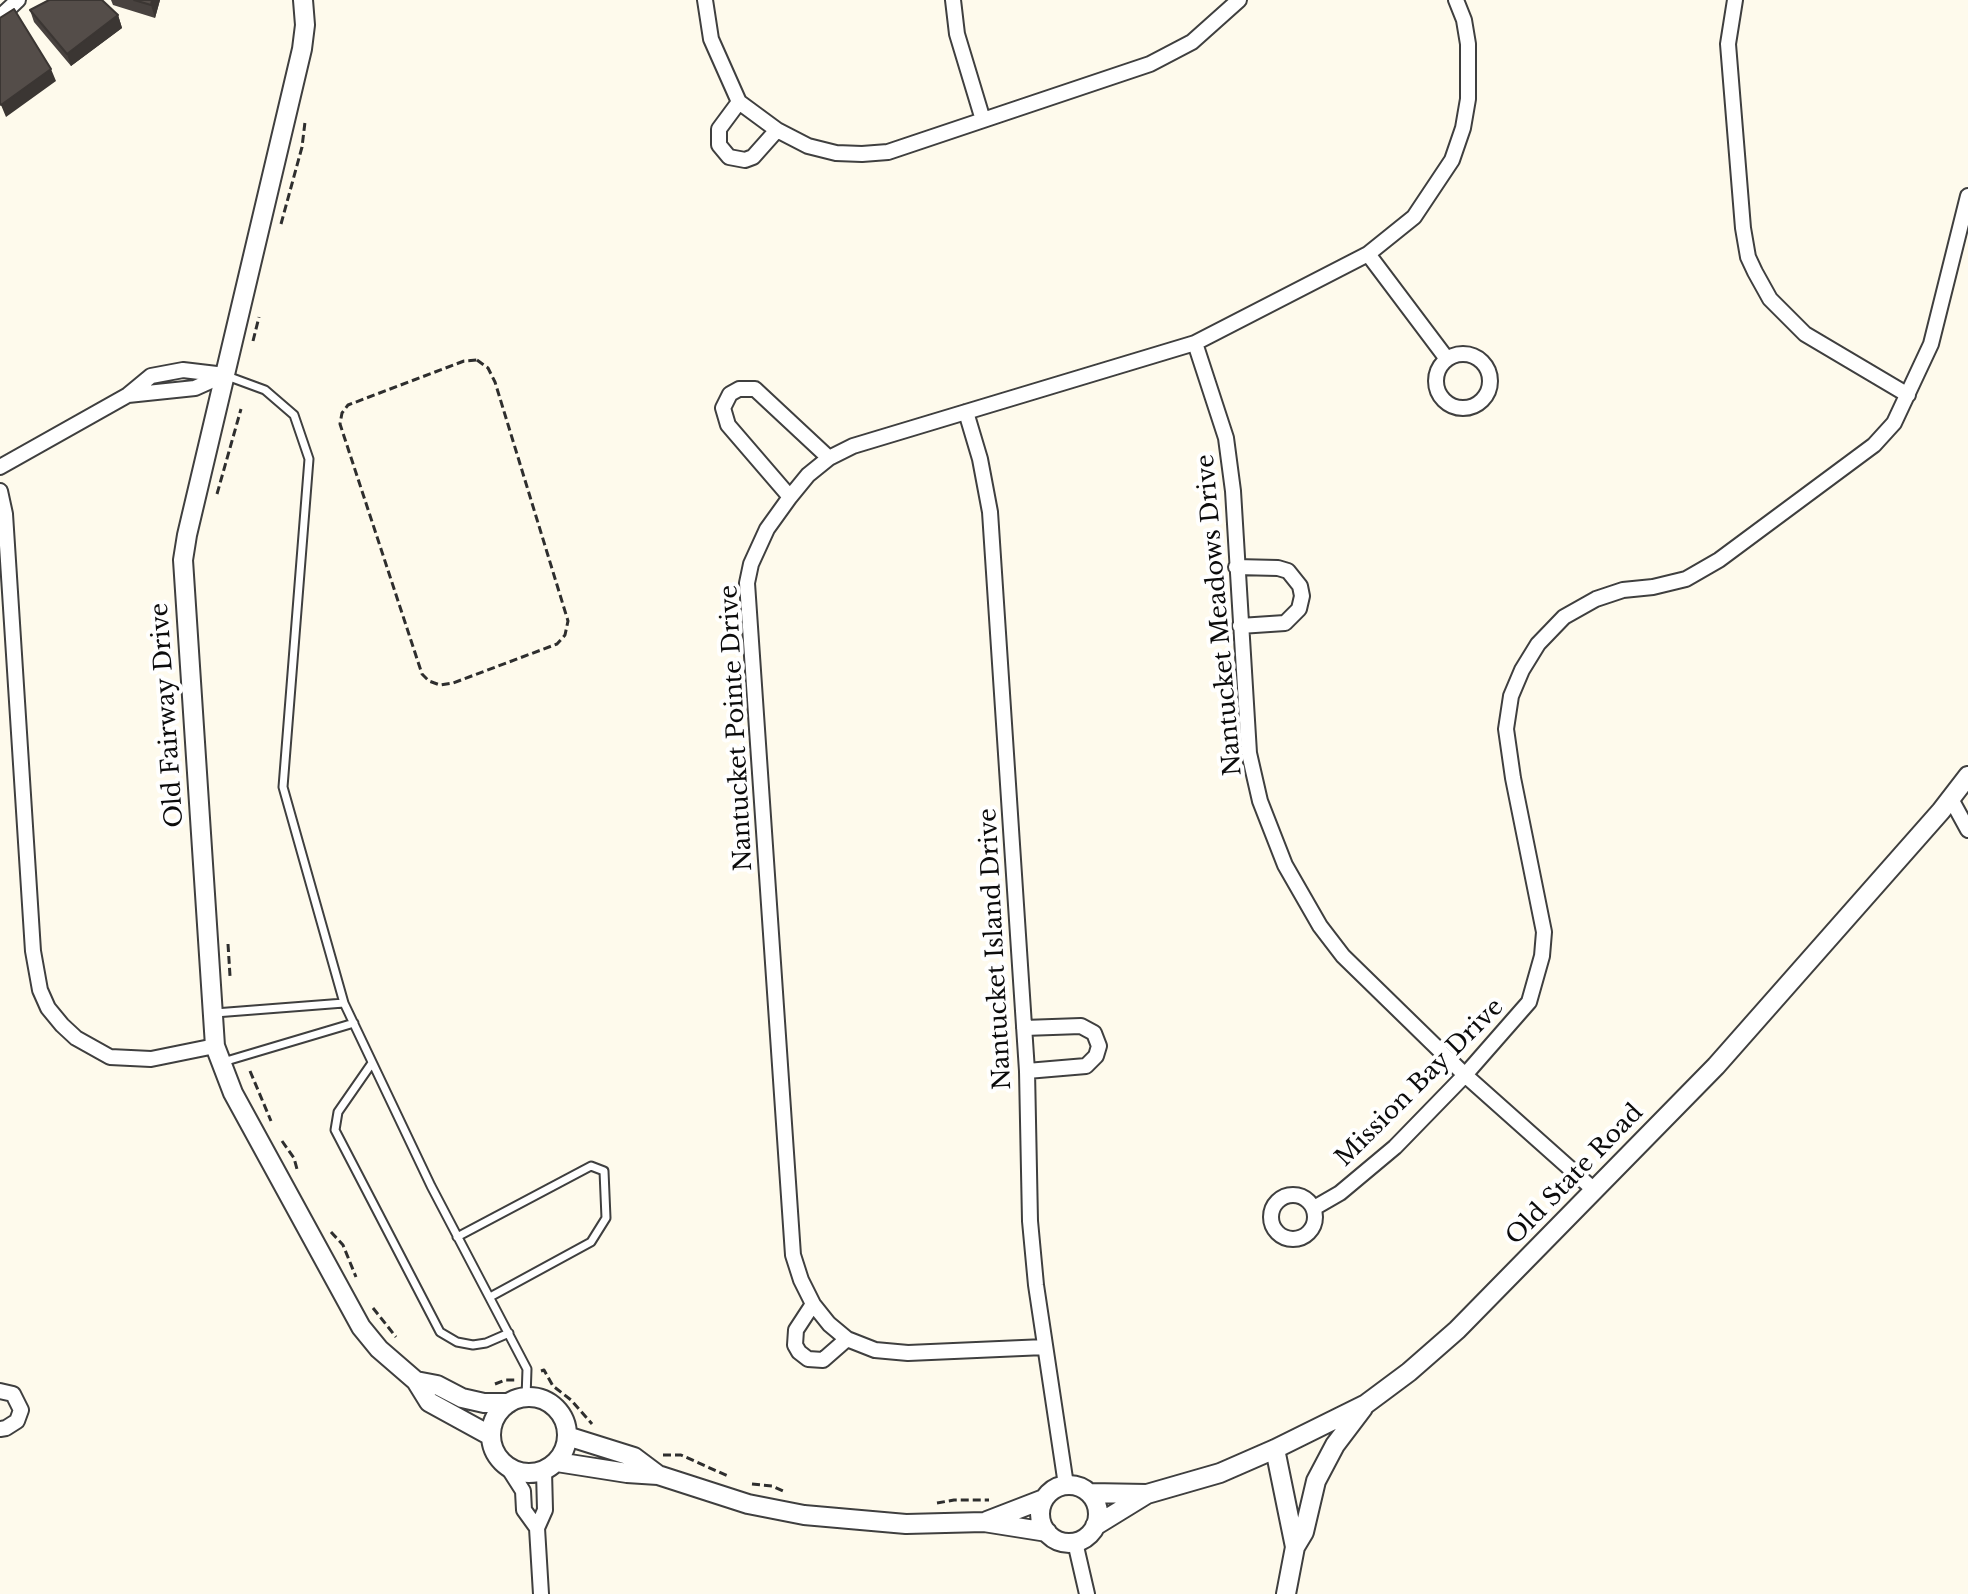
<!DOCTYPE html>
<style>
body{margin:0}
canvas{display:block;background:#fefaec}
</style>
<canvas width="1968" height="1594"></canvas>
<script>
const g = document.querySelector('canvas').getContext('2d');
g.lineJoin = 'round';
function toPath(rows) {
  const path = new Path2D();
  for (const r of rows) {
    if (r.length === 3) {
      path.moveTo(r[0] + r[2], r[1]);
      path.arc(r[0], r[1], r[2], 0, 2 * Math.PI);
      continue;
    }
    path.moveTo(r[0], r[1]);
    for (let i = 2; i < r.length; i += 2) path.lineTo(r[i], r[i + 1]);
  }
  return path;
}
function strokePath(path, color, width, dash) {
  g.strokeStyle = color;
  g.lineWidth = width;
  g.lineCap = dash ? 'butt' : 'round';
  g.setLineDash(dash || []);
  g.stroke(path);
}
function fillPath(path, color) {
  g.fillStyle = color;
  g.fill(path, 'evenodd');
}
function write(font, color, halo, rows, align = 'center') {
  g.font = font + ' "Libre Baskerville",serif';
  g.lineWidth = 8;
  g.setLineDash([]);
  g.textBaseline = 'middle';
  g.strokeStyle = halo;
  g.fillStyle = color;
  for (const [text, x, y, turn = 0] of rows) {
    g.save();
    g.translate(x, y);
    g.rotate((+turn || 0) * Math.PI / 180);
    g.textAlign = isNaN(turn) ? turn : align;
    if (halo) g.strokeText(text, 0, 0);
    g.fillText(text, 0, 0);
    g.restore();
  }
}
const path = toPath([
 [281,224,302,147,305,122],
 [253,341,259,317],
 [477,360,488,368,495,382,568,621,565,635,557,644,453,683,440,685,429,681,422,674,340,424,342,413,348,405,464,361,477,360],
 [217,494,241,409],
 [228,944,230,976],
 [250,1071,271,1121],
 [282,1141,294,1158,297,1169],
 [331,1232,343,1245,356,1277],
 [373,1308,396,1337],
 [541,1371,544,1370,553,1386,571,1400,592,1424],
 [495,1384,505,1380,515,1380],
 [663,1455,681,1455,730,1477],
 [752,1484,772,1486,783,1491],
 [937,1503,954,1500,989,1500]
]);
const service = toPath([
 [227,376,265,390,294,415,309,459,283,787,344,1003,431,1186,527,1369,526,1398],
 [215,1013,344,1003],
 [223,1062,354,1023],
 [372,1063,338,1112,335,1130,440,1332,457,1342,473,1345,486,1343,509,1333],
 [457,1237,591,1166,604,1171,606,1218,591,1242,490,1297]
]);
const minor = toPath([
 [705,0,711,39,739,102,777,130,808,146,836,153,862,154,888,152,1150,64,1192,42,1239,0],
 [953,0,957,34,983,120],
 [1735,0,1728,44,1743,228,1748,257,1755,272,1770,299,1805,334,1908,395],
 [0,17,18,0],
 [739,102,719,129,719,145,729,157,745,160,753,157,777,130],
 [1368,254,1447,359],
 [1195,343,1226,438,1233,491,1249,753,1260,801,1285,865,1320,926,1343,956,1465,1075,1593,1189],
 [1463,381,27],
 [128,395,195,388,224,375],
 [966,412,980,459,990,512,1027,1071,1030,1221,1036,1285,1066,1485],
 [0,467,128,395,151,376,183,370,225,375],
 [0,491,5,514,33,951,40,990,48,1008,62,1025,76,1038,110,1057,151,1059,215,1046],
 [790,497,728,425,723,408,730,394,739,389,755,389,829,458],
 [1236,567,1278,568,1288,571,1300,586,1302,596,1299,609,1285,623,1240,626],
 [1951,799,1968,830],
 [1024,1028,1081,1026,1094,1033,1099,1046,1096,1056,1086,1066,1027,1071],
 [1293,1217,22],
 [1314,1208,1340,1193,1395,1147,1465,1075,1529,1002,1542,956,1544,932,1513,778,1506,729,1511,696,1522,670,1538,644,1564,617,1596,599,1623,590,1653,587,1686,579,1719,560,1874,445,1894,423,1931,344,1968,196],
 [813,1304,796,1330,795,1345,799,1352,808,1359,823,1360,847,1339],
 [1045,1347,908,1353,875,1350,847,1339,829,1324,813,1304,801,1280,793,1255,747,583,751,564,767,529,790,497,808,475,829,458,853,446,1195,343,1368,254,1414,217,1452,160,1463,128,1468,99,1468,44,1464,20,1456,0],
 [0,1391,13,1394,21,1410,17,1421,6,1428,0,1429],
 [507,1466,523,1491,524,1510,537,1528],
 [1075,1542,1087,1594],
 [541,1594,537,1528,545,1510,544,1471]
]);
const tertiary = toPath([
 [303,0,305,25,302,49,187,535,183,560,215,1046,233,1093,361,1327,379,1349,416,1381,429,1402,491,1436],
 [416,1381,437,1385,462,1398,484,1403,509,1403],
 [529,1435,38],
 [567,1436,634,1457,658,1475],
 [1275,1449,1295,1547,1286,1594],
 [557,1462,627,1473,658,1475,748,1504,804,1515,906,1524,984,1522,1047,1532],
 [1069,1514,29],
 [1090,1493,1147,1494],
 [987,1521,1044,1499],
 [1095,1526,1147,1494,1220,1473,1275,1449,1366,1404,1409,1372,1457,1330,1716,1066,1941,811,1968,776],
 [1295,1547,1304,1532,1316,1481,1335,1445,1363,1408]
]);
const wall = toPath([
 [111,0,160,0,155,18,113,5],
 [30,10,118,15,122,28,71,66,34,22]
]);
const shadedWall = toPath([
 [152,0,160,0,155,18,151,5],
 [118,15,122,28,71,66,67,54],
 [51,69,56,81,6,117,1,105]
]);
const building = toPath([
 [49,0,102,0,118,15,67,54,30,10,49,0],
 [134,0,152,0,151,5,134,0],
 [14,9,51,69,1,105,0,103,0,18,14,9]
]);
const streetNames = [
 ["Nantucket Meadows Drive",1220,615,-95],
 ["Old Fairway Drive",168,715,-94],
 ["Nantucket Pointe Drive",737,728,-93],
 ["Nantucket Island Drive",996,949,-93],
 ["Mission Bay Drive",1420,1083,-45],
 ["Old State Road",1575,1175,-46]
];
strokePath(service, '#3f3f3f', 11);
strokePath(minor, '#3f3f3f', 18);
strokePath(tertiary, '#3f3f3f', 22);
strokePath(path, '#2e2e2e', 3, [8, 4]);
strokePath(service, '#fff', 7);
strokePath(minor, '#fff', 14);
strokePath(tertiary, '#fff', 18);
fillPath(wall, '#48423f');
fillPath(shadedWall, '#3b3633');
fillPath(building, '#544d49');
strokePath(building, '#3b3633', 2);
write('24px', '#0c0c0c', '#fff', streetNames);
</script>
